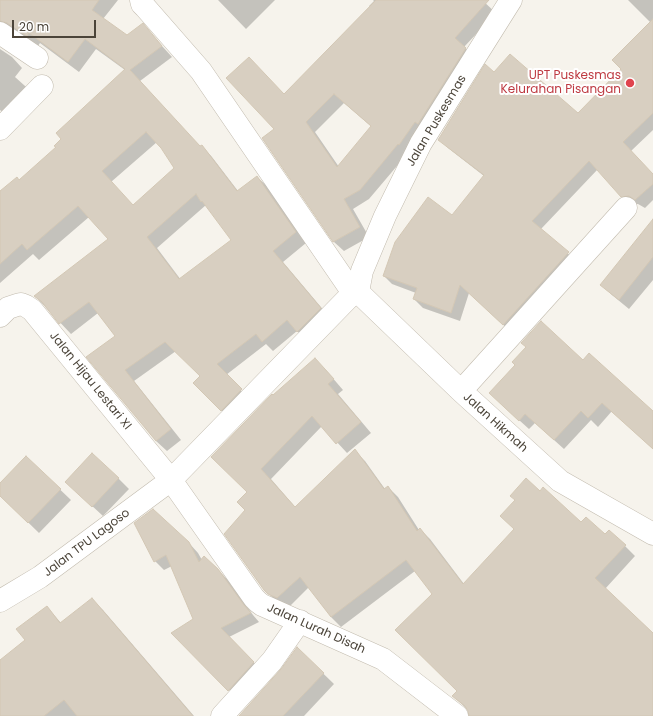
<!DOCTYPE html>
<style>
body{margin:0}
#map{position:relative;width:653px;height:716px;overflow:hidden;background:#f6f3ec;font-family:Poppins,sans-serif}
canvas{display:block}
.scale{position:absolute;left:12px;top:20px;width:84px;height:18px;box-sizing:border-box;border:2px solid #4b4439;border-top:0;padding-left:5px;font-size:12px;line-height:14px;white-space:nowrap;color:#4b4439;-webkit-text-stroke:3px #fff;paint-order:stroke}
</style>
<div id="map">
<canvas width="653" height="716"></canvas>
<div class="scale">20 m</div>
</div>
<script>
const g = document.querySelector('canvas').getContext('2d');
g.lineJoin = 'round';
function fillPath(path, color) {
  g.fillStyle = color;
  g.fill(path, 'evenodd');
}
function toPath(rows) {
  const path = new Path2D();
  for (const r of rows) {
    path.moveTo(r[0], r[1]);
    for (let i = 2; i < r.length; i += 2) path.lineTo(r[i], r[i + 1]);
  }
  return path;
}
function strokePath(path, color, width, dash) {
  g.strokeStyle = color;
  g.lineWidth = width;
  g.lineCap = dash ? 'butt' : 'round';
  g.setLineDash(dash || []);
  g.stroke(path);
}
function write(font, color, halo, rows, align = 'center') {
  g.font = font + ' Poppins,sans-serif';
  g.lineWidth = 4;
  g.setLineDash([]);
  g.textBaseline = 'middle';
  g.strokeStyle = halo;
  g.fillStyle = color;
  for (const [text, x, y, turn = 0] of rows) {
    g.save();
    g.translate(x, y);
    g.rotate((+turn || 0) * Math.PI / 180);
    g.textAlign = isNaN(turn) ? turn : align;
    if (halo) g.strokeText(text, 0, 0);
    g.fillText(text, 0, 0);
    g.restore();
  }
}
const shadow = toPath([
 [0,0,118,0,103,19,127,37,143,25,172,57,140,81,200,147,202,146,212,157,238,191,257,177,268,187,306,243,283,262,331,319,309,342,297,331,273,351,266,344,226,375,251,401,232,421,195,383,201,376,176,351,134,381,181,440,167,451,156,441,88,357,116,337,98,313,71,334,35,296,109,239,89,217,39,260,33,254,0,283,0,193,19,181,57,147,125,70,96,49,79,72,40,43,38,46,0,37],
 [157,142,176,167,133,206,111,182],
 [206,205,232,240,181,280,157,248],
 [218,0,275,0,246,29],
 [373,0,482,0,496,13,464,47,475,58,408,153,369,199,353,209,369,237,344,251,334,242,263,138,276,130,284,95,370,7,369,6,374,1],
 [344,103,372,127,339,167,315,132],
 [628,0,653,0,653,130,631,151,653,175,653,200,645,208,638,204,631,205,598,169,541,229,577,262,512,333,469,293,460,321,423,308,414,299,416,293,392,284,384,276,453,216,484,176,448,148,439,139,495,73,578,114,622,69,651,23],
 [0,49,12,57,22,68,15,77,34,94,12,120,0,110],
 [653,240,653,280,629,309,612,295,601,285],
 [583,361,652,412,653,411,653,449,612,411,598,427,591,420,564,449,535,423,529,429,500,403],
 [325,369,343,390,338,394,371,433,347,453,322,426,271,479,296,508,355,451,365,461,385,489,388,487,398,497,419,530,420,529,430,539,464,584,515,529,540,492,581,523,625,546,635,556,605,589,653,634,653,716,470,716,469,711,453,696,458,691,433,594,415,571,341,627,331,617,309,587,288,608,275,600,264,589,246,510,248,492,212,457],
 [26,457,71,500,39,533,0,495,0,485],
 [118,478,129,489,103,516,77,492],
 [136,523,189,543,198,553,202,560,218,570,227,579,253,615,259,622,229,637,263,672,238,699,172,633,195,619,172,566,164,570,155,561],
 [92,600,103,610,194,716,0,716,0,661,26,640,47,607,61,623],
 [297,648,334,684,304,716,240,716,282,670]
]);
const building = toPath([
 [0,0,99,0,92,10,127,35,143,23,162,46,130,70,200,146,202,145,237,191,257,176,296,232,273,251,321,308,297,332,287,320,262,342,256,334,217,364,242,389,221,411,193,383,200,376,165,342,125,370,171,429,156,441,86,357,115,336,89,302,59,324,42,302,34,296,108,239,78,206,27,250,22,244,0,264,0,191,17,177,19,180,56,147,54,146,61,139,56,133,125,69,85,39,68,62,29,33,27,36,7,23,0,21,0,0],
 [146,132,161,148,174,168,133,205,102,171,146,132],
 [196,194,201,202,202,201,231,240,179,279,147,237,196,194],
 [376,0,489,0,455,38,466,48,418,124,415,122,399,145,398,144,360,190,344,199,360,227,333,242,262,138,274,129,226,78,249,57,284,94,376,0],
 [334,94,371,126,337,167,306,122,334,94],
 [653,19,653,113,623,142,653,174,653,184,635,200,629,196,621,197,589,161,532,221,569,252,503,325,460,285,451,313,413,299,417,288,383,276,395,242,428,197,452,215,484,175,438,140,485,64,494,72,510,54,578,113,621,69,612,60,653,19],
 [653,219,653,257,619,300,600,285,653,219],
 [541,321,583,360,589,353,653,411,653,449,602,403,588,418,581,411,554,440,525,414,519,421,489,393,515,365,512,362,526,347,521,343,541,321],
 [315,358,334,379,328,384,361,422,336,444,312,416,261,469,295,507,355,449,384,489,388,486,417,531,420,528,463,584,514,529,500,516,515,500,510,496,526,478,540,491,543,487,581,522,586,517,605,534,609,530,626,545,595,578,653,633,653,716,469,716,468,711,465,706,452,696,457,691,395,630,432,594,406,560,331,617,300,577,277,598,268,594,264,590,224,534,245,510,237,502,247,492,211,457,272,394,273,395,315,358],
 [92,453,119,478,92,507,65,482,92,453],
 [26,456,61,489,28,523,0,496,0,483,26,456],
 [153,509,189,542,199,562,204,556,218,569,244,605,251,613,221,628,254,662,228,691,171,633,193,619,166,555,154,562,134,523,153,509],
 [92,598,193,716,77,716,64,700,44,716,0,716,0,660,25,640,16,629,47,606,60,623,92,598],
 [297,647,324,673,283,716,239,716,281,669,297,647]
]);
const minor = toPath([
 [141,0,142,4,145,7,201,71,353,293],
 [0,33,37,58],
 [0,129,42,86],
 [358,292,362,271,385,216,421,143,511,0],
 [353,293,358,292,461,391,560,481,653,534],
 [0,316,8,308,17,305,21,304,26,306,32,310,171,480,254,598,258,602,262,605,383,659,457,716],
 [461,391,626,208],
 [0,601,40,577,171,480,353,293],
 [222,716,272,661,300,621]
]);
const markers = [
 [630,83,5,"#e0444e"]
];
const healthNames = [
 ["UPT Puskesmas",621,76],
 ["Kelurahan Pisangan",621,90]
];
const streetNames = [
 ["Jalan Puskesmas",437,121,-59],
 ["Jalan Hijau Lestari XI",90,381,51],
 ["Jalan Hikmah",495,423,42],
 ["Jalan TPU Lagoso",87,543,-37],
 ["Jalan Lurah Disah",316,629,24]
];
fillPath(shadow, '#0003');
fillPath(building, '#d8cfc1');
strokePath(building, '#d3c7b4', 1);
strokePath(minor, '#c2bbae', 23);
strokePath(minor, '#fff', 22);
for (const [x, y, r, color] of markers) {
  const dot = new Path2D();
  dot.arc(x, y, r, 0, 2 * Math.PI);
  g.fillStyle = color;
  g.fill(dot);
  strokePath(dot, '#fff', 1.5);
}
write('12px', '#be3a42', '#fff', healthNames, 'right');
write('12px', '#4b4439', '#fff', streetNames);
</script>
